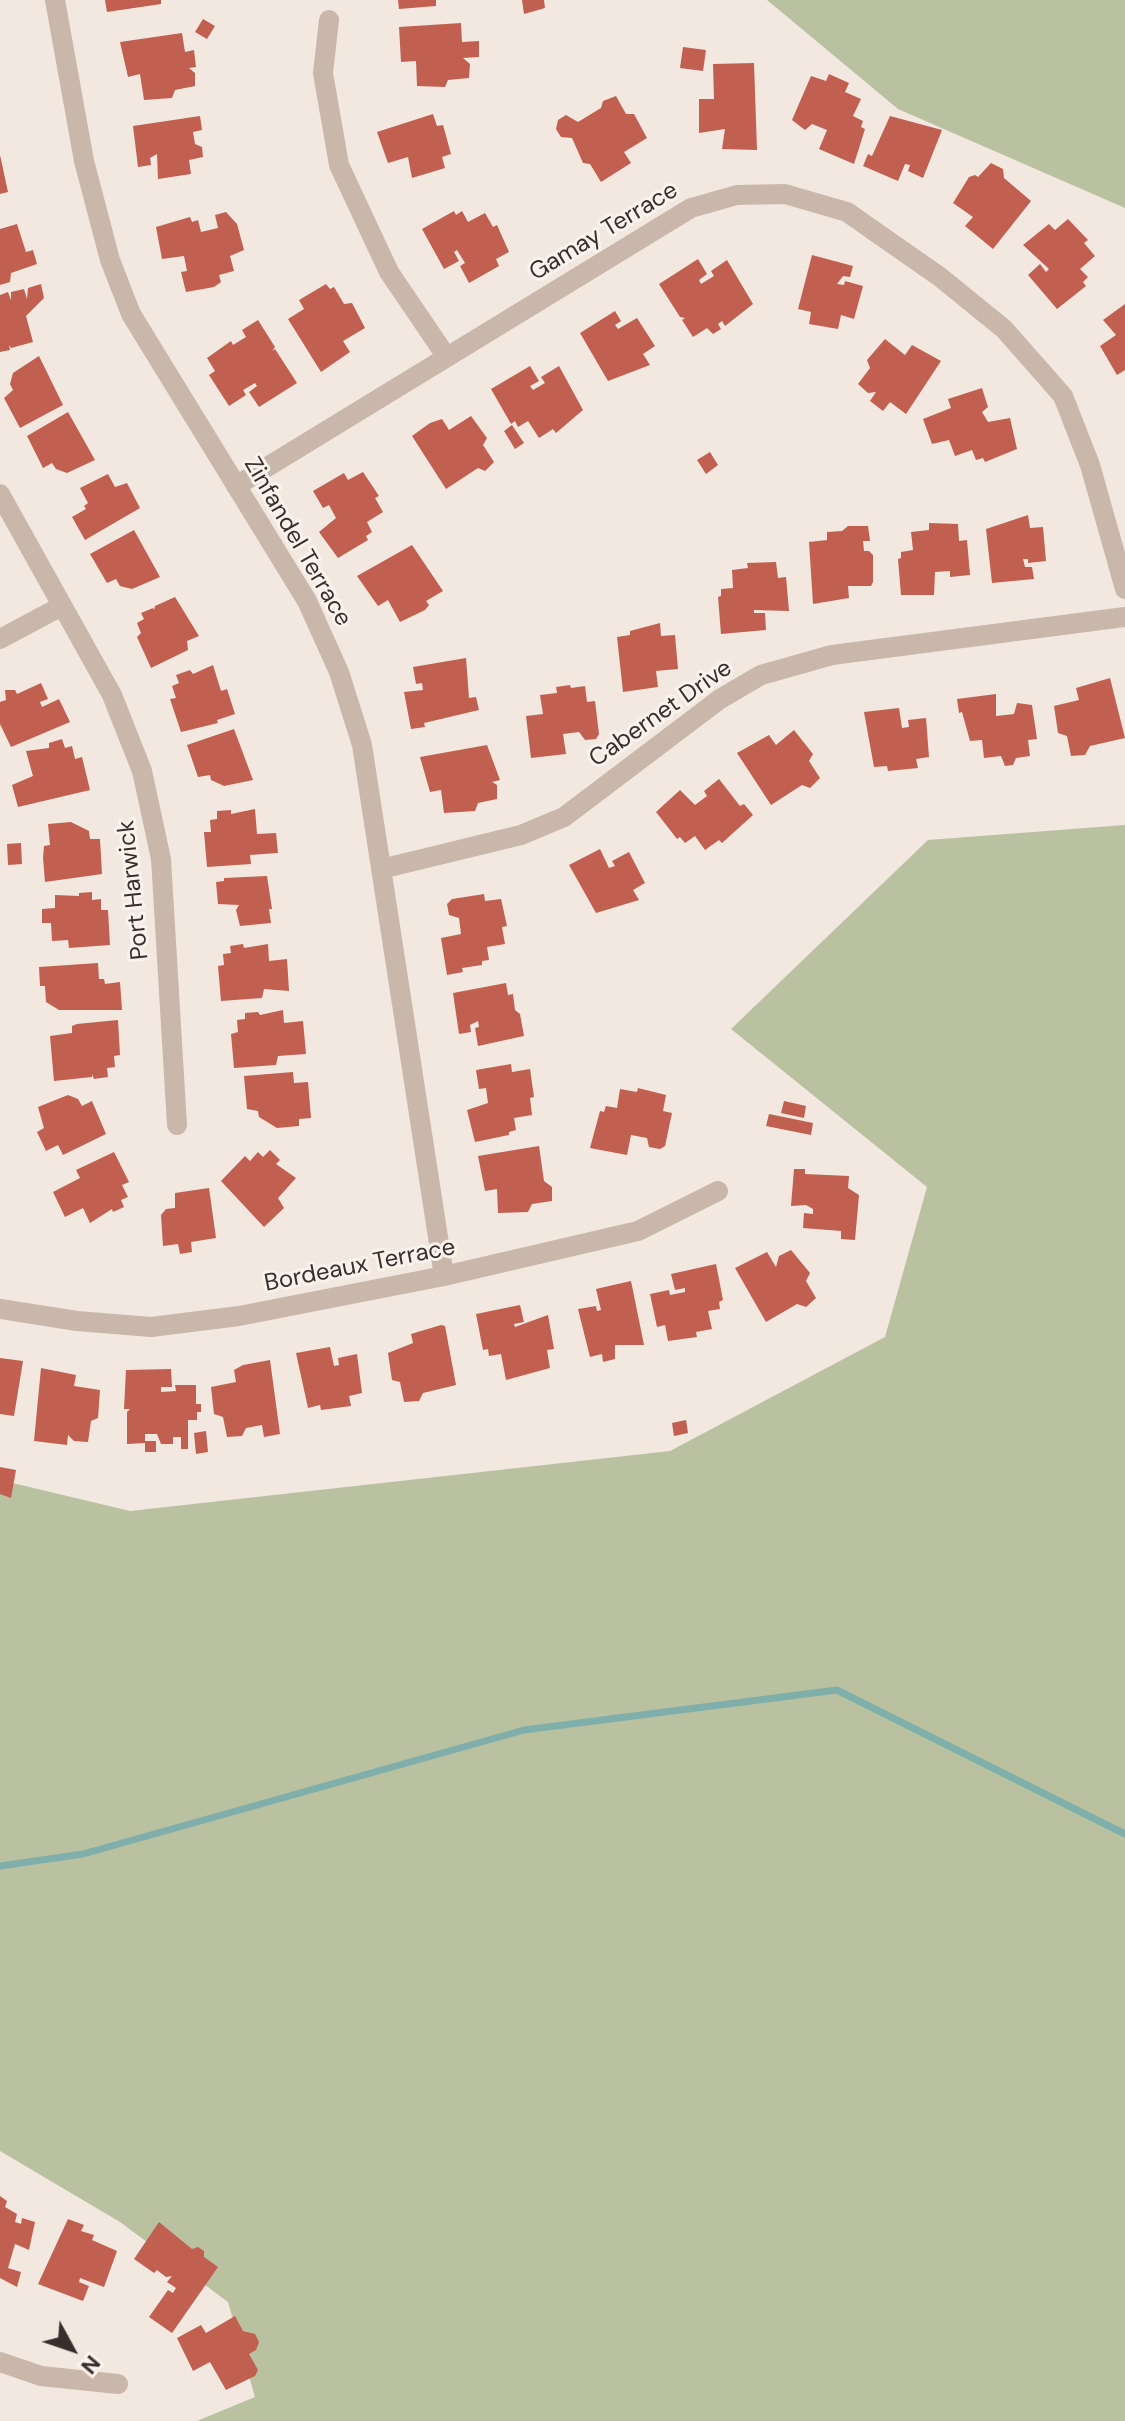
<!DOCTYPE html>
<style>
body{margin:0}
#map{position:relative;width:1125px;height:2421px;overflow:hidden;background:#f2e8e0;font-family:"DM Sans",sans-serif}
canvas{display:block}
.north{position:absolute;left:32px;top:2309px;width:80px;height:80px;-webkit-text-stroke:6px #faf2ec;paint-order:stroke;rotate:130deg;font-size:22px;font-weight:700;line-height:32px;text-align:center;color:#392e2b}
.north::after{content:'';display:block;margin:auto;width:28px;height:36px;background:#392e2b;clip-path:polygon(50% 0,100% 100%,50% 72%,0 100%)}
</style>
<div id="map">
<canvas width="1125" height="2421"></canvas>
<div class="north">N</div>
</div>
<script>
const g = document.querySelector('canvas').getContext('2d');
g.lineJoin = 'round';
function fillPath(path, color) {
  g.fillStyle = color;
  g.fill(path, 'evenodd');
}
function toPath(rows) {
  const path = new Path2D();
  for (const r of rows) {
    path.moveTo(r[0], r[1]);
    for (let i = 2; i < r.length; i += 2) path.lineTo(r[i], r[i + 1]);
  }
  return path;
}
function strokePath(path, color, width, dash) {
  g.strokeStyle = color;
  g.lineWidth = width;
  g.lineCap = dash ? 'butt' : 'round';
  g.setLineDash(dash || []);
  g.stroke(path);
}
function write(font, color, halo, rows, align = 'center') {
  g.font = font + ' "DM Sans",sans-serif';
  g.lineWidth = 6;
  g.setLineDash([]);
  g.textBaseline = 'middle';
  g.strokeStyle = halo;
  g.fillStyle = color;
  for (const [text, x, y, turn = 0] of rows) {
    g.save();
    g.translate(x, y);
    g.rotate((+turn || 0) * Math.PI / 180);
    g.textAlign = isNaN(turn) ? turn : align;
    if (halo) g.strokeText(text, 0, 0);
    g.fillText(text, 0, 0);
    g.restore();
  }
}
const green = toPath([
 [767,0,1125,0,1125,208,898,109],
 [1125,825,1125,2421,197,2421,255,2397,228,2302,120,2222,0,2151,0,1480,130,1511,670,1451,885,1337,927,1187,731,1029,928,840]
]);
const stream = toPath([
 [0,1866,83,1854,524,1730,837,1690,1125,1834]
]);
const building = toPath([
 [105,0,161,0,161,4,107,12],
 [398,0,436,0,436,6,399,9],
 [522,0,544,0,545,8,524,14],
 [203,19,215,26,207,39,195,32],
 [461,23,462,42,479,41,479,57,463,58,470,64,469,78,448,80,445,87,417,86,416,61,401,62,399,27],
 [182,33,185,52,194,50,196,67,189,68,195,73,195,86,175,90,172,98,144,100,140,74,128,77,120,42],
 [683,47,706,50,703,71,680,68],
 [754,63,757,150,722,149,725,129,699,133,699,99,714,99,713,64],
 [829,74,849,83,845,92,861,99,853,116,863,121,861,127,865,129,854,164,819,149,827,130,812,124,805,130,792,120,811,76,826,81],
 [616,96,626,114,634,114,647,138,624,152,631,163,601,182,590,164,583,163,572,138,561,137,556,129,558,120,566,115,578,122,601,108,603,101],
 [433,114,437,126,443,125,451,154,442,157,445,168,412,178,408,157,388,163,377,132],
 [200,116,202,130,193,132,195,144,202,147,203,157,189,160,191,174,158,179,157,154,150,158,151,165,138,167,133,126],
 [890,116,942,130,923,178,908,171,910,165,905,164,898,181,863,166,868,154,872,156],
 [0,155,8,192,0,194],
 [991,163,1003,169,1004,178,1031,201,993,249,965,226,973,217,953,203,969,177,975,175,978,177],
 [454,211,456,215,462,211,468,222,485,213,493,227,497,225,509,252,496,259,499,266,469,283,460,266,465,263,457,250,454,252,459,261,444,269,422,229],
 [226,212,237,224,244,250,230,256,234,271,219,275,221,282,214,287,186,292,181,272,187,271,184,256,162,259,156,227,190,217,192,222,198,220,201,232,218,228,215,215],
 [1068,219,1088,240,1084,243,1095,256,1080,269,1088,277,1083,282,1086,286,1057,309,1028,275,1040,264,1046,272,1049,269,1023,245,1049,224,1055,230],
 [17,224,26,252,33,250,37,264,11,273,10,282,0,285,0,229],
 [812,255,853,266,850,277,843,276,837,284,844,285,845,281,863,286,854,319,841,315,838,329,809,324,811,312,798,309],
 [698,259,707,274,699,280,701,284,714,276,711,271,727,260,753,304,725,326,722,321,718,324,721,329,713,334,707,328,693,337,682,320,685,318,680,317,659,284],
 [41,284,44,298,26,316,33,342,11,348,9,345,10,350,0,352,0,295,8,292,11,300,11,292,24,289,27,299,28,288],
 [326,284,330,289,334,287,344,304,352,303,365,328,343,341,350,352,321,372,288,319,304,309,299,300],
 [1125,304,1125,370,1117,375,1100,346,1116,335,1103,320],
 [615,311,621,321,615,325,618,329,637,318,655,346,643,354,650,365,608,381,580,333],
 [258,320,275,347,272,351,275,349,297,383,259,407,249,392,257,386,255,383,243,390,246,395,229,406,209,375,215,371,207,358,231,341,233,345,246,337,242,330],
 [885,339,905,355,912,345,941,361,906,414,890,402,883,411,870,401,876,392,868,393,858,384,870,368,867,360],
 [39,356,63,405,20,428,4,398,13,390,10,384,13,373],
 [530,366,539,381,530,386,533,390,545,383,541,377,559,366,583,410,556,433,553,429,539,438,528,421,518,427,515,421,511,424,491,389],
 [982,388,988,407,982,412,988,422,1010,418,1017,449,985,462,983,458,976,460,972,450,955,456,949,440,932,444,923,419,951,408,948,399],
 [68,412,95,460,67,473,56,469,52,463,43,468,27,436],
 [471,416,487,438,483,445,494,462,485,471,478,468,446,489,412,436,430,423,442,419,449,430],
 [512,425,524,443,515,449,504,431],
 [710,452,718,465,706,474,697,460],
 [363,472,379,496,375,498,383,512,367,522,372,532,366,536,368,540,338,558,319,532,336,518,329,505,323,508,313,491,344,473,348,480],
 [108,474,115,487,127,483,140,508,85,540,72,517,86,509,84,506,88,503,80,488],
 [1028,515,1030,528,1043,527,1046,561,1028,563,1028,559,1023,559,1025,567,1032,567,1034,579,992,583,986,529],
 [929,523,958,524,959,541,967,540,970,575,950,577,950,571,935,572,934,595,901,595,898,559,901,558,901,552,913,550,911,532,929,530],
 [848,526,868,526,870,541,863,541,864,551,869,551,873,555,873,582,871,586,848,586,849,598,813,604,809,542,827,540,827,532,842,531],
 [134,530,160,577,132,589,120,586,116,579,107,583,90,554],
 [412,545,443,591,426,601,429,605,425,610,400,622,388,600,378,606,357,576],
 [776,562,778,578,786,577,789,611,754,610,754,613,765,613,766,630,721,634,718,597,721,596,721,589,733,588,732,570,748,568,747,563],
 [175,597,199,636,187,641,188,650,151,668,137,637,141,633,137,623,144,619,141,613,153,608,154,610,155,606],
 [660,623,661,636,675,635,678,669,656,671,658,687,623,692,617,637,630,635,630,631],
 [466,658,469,698,476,697,479,710,424,723,425,727,411,729,404,692,423,690,422,683,416,684,413,667],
 [213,665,221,691,227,689,235,714,217,720,218,723,181,732,170,699,176,698,172,686,179,683,176,675,190,670,193,674],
 [1110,678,1125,738,1090,746,1085,755,1071,756,1067,736,1058,733,1054,706,1079,700,1076,688],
 [41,683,48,699,40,702,42,707,59,699,70,722,11,747,0,724,0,702,6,700,5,690,15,690,17,694],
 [570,685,571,688,585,686,587,702,595,701,599,734,596,739,585,740,579,732,563,734,566,754,531,758,526,716,543,714,540,695,557,693,556,687],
 [996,694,996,716,1014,714,1017,703,1032,705,1037,739,1028,740,1030,756,1016,758,1013,765,1005,766,1001,756,984,758,982,740,970,741,962,712,959,713,957,699],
 [899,708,902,728,909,727,908,720,926,718,929,757,916,759,918,768,888,771,887,766,874,767,864,712],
 [234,729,253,780,224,786,211,780,210,775,198,777,187,745],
 [794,730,813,754,809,761,820,778,810,788,802,785,771,805,737,753,769,735,776,745],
 [62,739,65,748,72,746,75,759,82,757,90,790,18,807,12,785,33,776,26,751,49,748,49,743],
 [487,745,500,780,492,782,497,785,497,799,478,803,475,811,444,813,441,790,430,792,420,757],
 [719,779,740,806,744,804,753,815,722,843,719,840,705,850,695,836,685,843,680,837,677,839,656,812,680,790,695,805,707,796,704,791],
 [255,809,257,834,276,833,278,853,250,855,251,864,207,867,204,832,211,832,210,820,217,819,217,811,231,810,231,814],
 [71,822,89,831,90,839,100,839,102,874,45,882,43,858,44,846,50,845,48,824],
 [21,843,22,864,8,865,7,844],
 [600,849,609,868,615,866,612,861,629,852,645,883,633,890,639,900,596,913,569,865],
 [267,876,272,909,269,909,271,923,240,926,236,910,239,905,218,904,216,882,224,881,224,878],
 [92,892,92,900,101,899,101,910,108,910,110,945,69,948,68,940,52,941,51,923,42,923,42,909,55,908,55,895,79,896,79,893],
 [484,894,485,901,501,899,507,926,502,927,505,944,487,947,489,960,482,961,482,965,462,968,463,972,447,975,441,938,461,934,459,918,449,915,447,904,452,899],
 [243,944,244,948,268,944,269,961,287,959,289,991,264,989,262,998,221,1001,218,966,224,965,223,954,231,953,230,946],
 [98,963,99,979,104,979,105,984,120,982,122,1010,59,1010,46,1002,45,986,40,986,39,967],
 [506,983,508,995,513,994,515,1010,520,1014,524,1036,478,1046,475,1028,479,1027,478,1021,470,1025,471,1032,459,1034,453,993],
 [283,1010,284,1023,303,1021,306,1054,278,1056,276,1065,234,1068,231,1034,238,1032,237,1020,245,1019,245,1013,258,1012,260,1015],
 [118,1020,120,1055,114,1056,115,1067,107,1068,108,1077,94,1079,92,1074,92,1077,54,1081,50,1036,72,1033,72,1026,77,1024],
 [511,1064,512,1072,530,1069,534,1097,530,1098,532,1115,514,1118,516,1130,509,1132,509,1135,475,1142,467,1110,488,1103,486,1088,479,1089,476,1070],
 [293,1072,294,1083,308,1082,311,1118,299,1119,299,1126,277,1128,259,1117,258,1111,247,1109,244,1076],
 [638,1088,666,1095,663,1111,672,1113,665,1146,660,1149,649,1147,647,1138,631,1135,627,1155,590,1148,600,1111,604,1112,606,1106,617,1108,620,1089,637,1092],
 [68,1095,78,1099,82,1106,92,1101,106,1134,63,1155,58,1145,46,1151,37,1132,44,1128,38,1107],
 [784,1101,806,1106,804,1118,781,1113],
 [769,1114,813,1123,811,1135,766,1126],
 [539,1146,544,1181,552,1187,552,1201,532,1204,528,1212,498,1213,497,1189,485,1191,478,1156],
 [270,1150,280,1160,276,1164,296,1178,278,1198,284,1208,264,1227,221,1181,245,1156,250,1161,258,1152,263,1157],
 [114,1152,129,1182,122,1185,128,1197,121,1200,124,1207,113,1212,112,1209,90,1223,83,1208,65,1217,53,1192,80,1178,76,1170],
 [794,1169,805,1169,805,1174,849,1176,848,1188,859,1195,855,1240,841,1239,841,1231,803,1228,804,1213,813,1214,813,1209,806,1205,791,1206],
 [209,1188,216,1238,191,1242,192,1252,180,1254,178,1244,163,1246,161,1215,166,1209,175,1208,175,1193],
 [791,1250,810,1273,806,1281,816,1298,806,1307,797,1304,766,1322,735,1268,767,1252,776,1267,779,1256],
 [716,1264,723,1300,719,1302,720,1309,708,1311,712,1329,696,1332,697,1337,668,1341,665,1325,657,1327,650,1294,669,1290,670,1295,685,1292,685,1288,675,1290,671,1274],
 [631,1281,644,1345,615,1345,615,1359,603,1362,602,1354,590,1357,578,1309,596,1306,597,1311,601,1310,596,1289],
 [520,1305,524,1322,514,1324,515,1327,548,1315,554,1349,547,1350,550,1368,506,1380,501,1354,489,1356,488,1349,483,1350,476,1314],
 [441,1325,445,1326,456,1385,423,1393,419,1401,404,1402,400,1382,392,1380,388,1353,413,1343,411,1334],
 [330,1347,334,1366,339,1365,338,1358,357,1354,362,1393,349,1396,351,1406,321,1410,320,1405,308,1408,296,1353],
 [0,1358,23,1361,14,1416,0,1414],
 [270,1360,280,1434,264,1437,262,1425,246,1428,242,1436,227,1437,223,1417,214,1414,211,1387,236,1382,234,1370,243,1365],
 [41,1368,76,1375,74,1386,100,1390,98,1418,91,1421,88,1442,74,1441,68,1435,67,1445,34,1441],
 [171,1369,172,1387,161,1387,161,1392,176,1391,175,1385,196,1385,196,1404,201,1404,201,1412,197,1412,197,1420,188,1420,188,1449,181,1449,181,1437,173,1437,173,1444,161,1444,157,1434,145,1434,145,1441,156,1441,156,1452,145,1452,145,1443,127,1444,127,1412,130,1409,124,1409,126,1370],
 [686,1420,688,1433,674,1436,672,1423],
 [206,1431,208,1452,196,1454,194,1433],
 [0,1467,16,1470,11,1498,0,1494],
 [0,2196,7,2201,5,2207,17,2214,15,2222,21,2224,22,2218,35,2222,29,2250,15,2244,8,2268,21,2272,17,2287,0,2278],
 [68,2219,84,2225,81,2231,94,2235,92,2240,117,2251,104,2287,80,2278,79,2282,89,2286,83,2301,38,2284],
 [159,2222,192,2249,198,2247,204,2251,204,2257,218,2267,172,2333,149,2317,168,2290,173,2293,176,2288,167,2282,172,2276,166,2277,157,2270,154,2273,134,2259],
 [235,2316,243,2331,255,2334,259,2342,256,2350,249,2354,258,2370,255,2376,226,2390,210,2362,193,2371,177,2338,201,2325,206,2333]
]);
const minor = toPath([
 [55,0,84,161,110,260,131,314,307,601,339,672,362,745,444,1276],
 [329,20,323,73,339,165,389,272,446,356],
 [236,486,691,208,737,195,785,194,847,212,940,277,1004,329,1063,396,1090,465,1125,589],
 [0,494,112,695,142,771,161,859,177,1125],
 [0,639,60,607],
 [381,869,521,835,564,817,720,699,761,675,832,655,1125,617],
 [0,1309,77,1321,151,1327,239,1316,444,1276,638,1231,718,1191],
 [0,2362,41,2376,118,2384]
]);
const streetNames = [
 ["Gamay Terrace",604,232,-31],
 ["Zinfandel Terrace",297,542,60],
 ["Cabernet Drive",661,714,-35],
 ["Port Harwick",134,890,-96],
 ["Bordeaux Terrace",360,1266,-11]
];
fillPath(green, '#b9c1a0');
strokePath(stream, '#80aeab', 7);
fillPath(building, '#c15f50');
strokePath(minor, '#cab7ac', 20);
write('24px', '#392e2b', '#faf2ec', streetNames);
</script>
